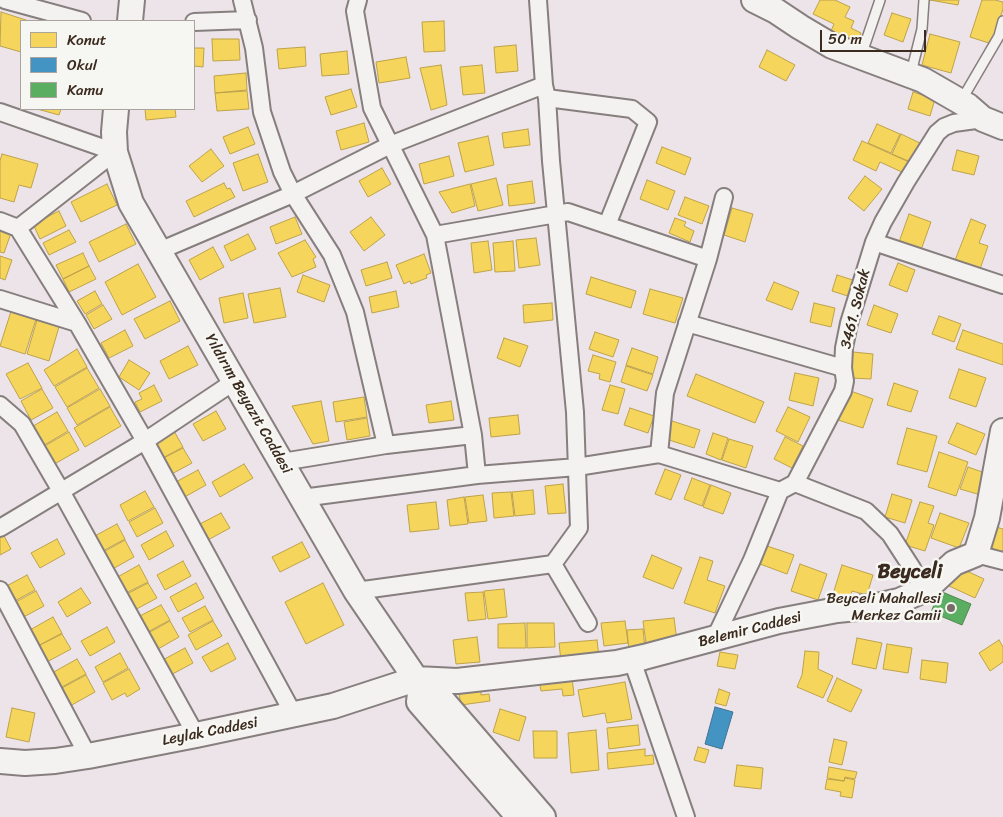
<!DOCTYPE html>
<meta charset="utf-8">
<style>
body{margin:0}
#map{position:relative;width:1003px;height:817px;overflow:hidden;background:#ece4e8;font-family:Sriracha,sans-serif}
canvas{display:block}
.legend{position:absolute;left:20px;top:20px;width:175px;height:90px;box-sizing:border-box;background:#f6f6f2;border:1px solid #aba49d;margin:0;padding:6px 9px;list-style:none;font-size:15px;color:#3b2a1e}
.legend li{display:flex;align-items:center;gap:10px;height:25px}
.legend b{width:25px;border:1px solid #aba49d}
.scale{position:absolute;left:820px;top:30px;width:106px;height:22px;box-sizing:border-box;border:2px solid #3b2a1e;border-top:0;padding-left:6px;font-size:15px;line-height:18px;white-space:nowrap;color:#3b2a1e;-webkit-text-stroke:4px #f6f6f2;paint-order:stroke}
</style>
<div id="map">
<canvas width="1003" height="817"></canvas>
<ul class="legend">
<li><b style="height:14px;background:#f6d55c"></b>Konut</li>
<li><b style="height:14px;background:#4393c3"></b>Okul</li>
<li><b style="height:14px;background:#5aae61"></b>Kamu</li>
</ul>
<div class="scale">50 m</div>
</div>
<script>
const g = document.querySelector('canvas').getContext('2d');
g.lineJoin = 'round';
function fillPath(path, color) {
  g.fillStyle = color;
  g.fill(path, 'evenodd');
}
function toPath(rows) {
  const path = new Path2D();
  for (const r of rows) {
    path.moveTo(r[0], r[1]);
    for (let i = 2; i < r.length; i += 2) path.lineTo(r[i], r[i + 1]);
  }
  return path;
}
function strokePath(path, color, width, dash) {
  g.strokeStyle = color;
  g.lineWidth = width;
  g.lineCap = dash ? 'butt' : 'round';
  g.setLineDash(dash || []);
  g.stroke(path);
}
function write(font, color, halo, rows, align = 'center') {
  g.font = font + ' Sriracha,sans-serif';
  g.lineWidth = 5;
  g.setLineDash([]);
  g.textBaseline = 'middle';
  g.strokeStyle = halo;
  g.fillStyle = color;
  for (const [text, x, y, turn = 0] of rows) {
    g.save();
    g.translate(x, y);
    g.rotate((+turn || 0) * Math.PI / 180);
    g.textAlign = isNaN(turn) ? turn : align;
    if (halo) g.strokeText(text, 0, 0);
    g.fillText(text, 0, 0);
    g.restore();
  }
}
const homes = toPath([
 [820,0,835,0,850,7,845,17,854,21,851,28,861,33,856,45,830,33,834,24,813,14,820,0],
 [930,0,959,0,958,5,930,0],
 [982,0,995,0,1003,2,1003,9,992,44,970,37,982,0],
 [1,12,29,21,21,21,21,52,0,46,1,12],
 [892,13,911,19,903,42,884,35,892,13],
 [444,21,445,51,424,52,422,22,444,21],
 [930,34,960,42,951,73,922,65,930,34],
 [212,39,239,39,240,60,213,61,212,39],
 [516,45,518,71,496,73,494,47,516,45],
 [305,47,306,66,279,69,277,49,305,47],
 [194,48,204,48,203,67,194,66,194,48],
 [767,50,795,65,786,81,759,67,767,50],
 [347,51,349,74,322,76,320,54,347,51],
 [406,57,410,78,379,83,376,62,406,57],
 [441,65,447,105,431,110,420,68,441,65],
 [482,65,485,93,463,95,460,67,482,65],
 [246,73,247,90,215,93,214,76,246,73],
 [351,89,357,107,331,115,325,97,351,89],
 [247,91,249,109,217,111,215,93,247,91],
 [913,92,935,99,930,116,908,109,913,92],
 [37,109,61,109,59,115,37,109],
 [145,109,175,109,176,117,146,120,145,109],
 [364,123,369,142,341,150,336,131,364,123],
 [877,124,900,134,891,153,868,143,877,124],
 [248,127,255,144,230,154,223,137,248,127],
 [528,129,530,145,504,148,502,133,528,129],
 [901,134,922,144,913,163,892,154,901,134],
 [488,136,494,165,465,172,458,143,488,136],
 [862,141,909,162,904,173,880,162,876,171,853,160,862,141],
 [662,147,691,158,685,175,656,163,662,147],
 [211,149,224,166,202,182,189,166,211,149],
 [957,150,979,156,974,175,952,170,957,150],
 [2,154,38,164,31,188,19,185,14,202,0,198,0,161,2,154],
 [258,154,268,182,243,191,233,163,258,154],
 [449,156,454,176,424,184,419,164,449,156],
 [382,168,391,184,368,197,359,181,382,168],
 [865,176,882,189,864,211,848,198,865,176],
 [496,178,503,205,478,211,471,184,496,178],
 [647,180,675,191,668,210,640,199,647,180],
 [532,181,535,203,509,206,507,185,532,181],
 [224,183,227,189,230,188,235,197,194,217,186,201,224,183],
 [107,184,117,205,81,222,71,202,107,184],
 [470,184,475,206,452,213,439,192,470,184],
 [685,197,709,206,702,224,678,215,685,197],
 [732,208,753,214,745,242,724,235,732,208],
 [59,211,66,226,40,239,33,224,59,211],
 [909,214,931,222,921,250,899,242,909,214],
 [295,217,302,234,276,244,270,227,295,217],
 [371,217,385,235,364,251,350,232,371,217],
 [675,218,686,222,684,226,694,231,690,242,669,233,675,218],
 [971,219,986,225,979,243,988,246,979,272,954,263,971,219],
 [126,224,136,244,99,262,89,242,126,224],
 [0,230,11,233,4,253,0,252,0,230],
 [69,230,76,242,49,255,43,243,69,230],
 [248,234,256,249,231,261,224,246,248,234],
 [536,238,540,265,519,268,516,240,536,238],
 [305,240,316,257,313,259,316,267,292,277,278,253,305,240],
 [488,241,492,270,474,273,471,243,488,241],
 [513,241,515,271,495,272,493,243,513,241],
 [213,247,224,267,200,280,189,260,213,247],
 [83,253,89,266,63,279,56,265,83,253],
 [424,254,431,273,426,275,427,278,411,284,410,281,404,284,396,265,424,254],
 [0,256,12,260,5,280,0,278,0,256],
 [387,262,392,278,366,286,361,270,387,262],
 [898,263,915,270,907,292,889,285,898,263],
 [138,264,156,297,122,315,105,282,138,264],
 [89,266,96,279,69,292,63,279,89,266],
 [303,275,330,285,324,302,297,292,303,275],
 [837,275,856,281,851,297,832,291,837,275],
 [591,277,636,291,631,308,586,294,591,277],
 [774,282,799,292,792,310,766,300,774,282],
 [280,288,286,317,254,323,248,294,280,288],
 [650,289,683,298,675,323,643,314,650,289],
 [95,291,102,304,85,314,77,301,95,291],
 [396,291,399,307,372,313,369,297,396,291],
 [243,293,248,318,224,323,219,298,243,293],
 [170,301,180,321,145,339,134,319,170,301],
 [552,303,553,320,524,323,523,305,552,303],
 [814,303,835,308,831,327,810,322,814,303],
 [13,305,38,313,25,354,0,346,13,305],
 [103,305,112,319,94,329,86,315,103,305],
 [874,305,898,314,891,333,867,325,874,305],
 [39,313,61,320,49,361,27,354,39,313],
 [939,316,961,324,954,342,932,334,939,316],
 [125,330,133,346,109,358,101,343,125,330],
 [963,330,1003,344,1003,365,956,349,963,330],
 [595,332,619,340,613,357,589,349,595,332],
 [504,338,528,346,520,367,497,358,504,338],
 [188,346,198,365,169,379,160,361,188,346],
 [632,348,658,357,653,374,626,365,632,348],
 [77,349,87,367,54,386,44,370,77,349],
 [853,352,873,354,871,379,851,378,853,352],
 [593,355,616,362,610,382,599,379,600,374,588,371,593,355],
 [129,360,150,373,139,390,119,377,129,360],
 [28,363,42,388,20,399,6,374,28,363],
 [626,366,653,375,647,391,621,382,626,366],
 [87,368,99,388,67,407,55,387,87,368],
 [959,369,986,378,976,407,949,398,959,369],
 [795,373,819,378,813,406,789,400,795,373],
 [696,374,764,402,755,423,687,396,696,374],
 [894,383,918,391,911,412,887,405,894,383],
 [154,385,162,401,140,412,135,402,142,399,139,393,154,385],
 [610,385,625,389,618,414,602,410,610,385],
 [42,389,53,408,31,420,21,401,42,389],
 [100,389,110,406,77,425,67,408,100,389],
 [848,390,873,399,863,428,838,420,848,390],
 [364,397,367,417,336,422,333,402,364,397],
 [321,401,329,441,313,444,292,406,321,401],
 [451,401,454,420,429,423,426,405,451,401],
 [110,407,121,426,85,447,74,428,110,407],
 [788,407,810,417,798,442,776,431,788,407],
 [630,408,654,416,648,433,624,425,630,408],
 [216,411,226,429,203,441,193,424,216,411],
 [57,412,68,431,41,447,30,428,57,412],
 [518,415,520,434,491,437,489,418,518,415],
 [367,418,370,436,347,440,344,422,367,418],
 [672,421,700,430,694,448,666,439,672,421],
 [957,423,985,434,976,455,948,443,957,423],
 [907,428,937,436,927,472,897,464,907,428],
 [174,431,183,447,157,461,149,445,174,431],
 [69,432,79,450,51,466,41,448,69,432],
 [713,433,728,438,721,460,706,454,713,433],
 [785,437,803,446,792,468,774,459,785,437],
 [729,439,753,446,746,468,722,460,729,439],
 [183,448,192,463,166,477,158,461,183,448],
 [939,452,968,462,956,496,928,487,939,452],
 [244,464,253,478,220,497,212,482,244,464],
 [968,467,988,474,981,495,960,489,968,467],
 [665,469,681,475,671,500,655,494,665,469],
 [198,470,206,485,181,499,172,484,198,470],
 [692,478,710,485,702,506,684,499,692,478],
 [563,484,566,513,548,514,545,486,563,484],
 [711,485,731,493,723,514,703,507,711,485],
 [533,490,535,514,515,516,512,492,533,490],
 [145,491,154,507,128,521,120,505,145,491],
 [511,492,514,516,494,518,492,493,511,492],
 [892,494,912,500,905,523,885,517,892,494],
 [483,495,487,521,469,523,465,497,483,495],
 [464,497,468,524,450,526,447,500,464,497],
 [436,502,439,529,410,532,407,505,436,502],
 [920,502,934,506,928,523,934,525,925,551,905,545,920,502],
 [155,508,163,523,137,537,129,522,155,508],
 [221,513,230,528,204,542,196,526,221,513],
 [940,513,969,523,959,548,931,538,940,513],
 [117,524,125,539,99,553,91,538,117,524],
 [993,526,1003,529,1003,553,985,546,993,526],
 [166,531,174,546,149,560,141,545,166,531],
 [3,534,11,549,0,555,0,535,3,534],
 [57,539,65,554,40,568,31,553,57,539],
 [125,540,134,557,109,571,100,554,125,540],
 [302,542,310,557,280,572,272,557,302,542],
 [767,546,794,555,787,574,760,564,767,546],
 [652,555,682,568,673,589,643,577,652,555],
 [700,557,713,561,707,580,725,586,715,613,684,603,700,557],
 [183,561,191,576,165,590,157,575,183,561],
 [800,564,827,574,818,600,791,591,800,564],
 [139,565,148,582,122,595,114,579,139,565],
 [842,565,873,575,867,595,852,591,849,600,833,594,842,565],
 [956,566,984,579,975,598,947,585,956,566],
 [27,575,35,590,9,604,1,589,27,575],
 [148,583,157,598,131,612,123,596,148,583],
 [196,583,204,598,178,612,170,597,196,583],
 [323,583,344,625,306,644,285,602,323,583],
 [81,588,91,603,67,617,58,602,81,588],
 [504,589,507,617,488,619,484,591,504,589],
 [36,591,44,606,18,620,10,605,36,591],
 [483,592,486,619,468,621,465,593,483,592],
 [161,605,170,620,144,634,136,618,161,605],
 [205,606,213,620,190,632,182,618,205,606],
 [53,617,62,633,36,647,28,631,53,617],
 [674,618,677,641,646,643,643,621,674,618],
 [170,621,179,637,158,649,148,633,170,621],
 [213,621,222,636,196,650,188,635,213,621],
 [625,621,628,643,604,646,601,623,625,621],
 [525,623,526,648,498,648,498,624,525,623],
 [527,623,554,623,555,647,527,648,527,623],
 [107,627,115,642,90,656,81,641,107,627],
 [643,629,645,649,629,651,627,630,643,629],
 [62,634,71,649,45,663,36,647,62,634],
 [477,637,480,662,456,664,453,640,477,637],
 [857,638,882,643,876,669,852,664,857,638],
 [597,640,599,657,561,661,559,643,597,640],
 [999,640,1003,647,1003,662,990,671,979,653,999,640],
 [228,643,236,659,211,672,202,657,228,643],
 [887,644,912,648,908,673,883,669,887,644],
 [185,648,193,663,167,677,159,662,185,648],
 [805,651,819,652,818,669,833,676,823,698,797,687,802,675,805,651],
 [720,652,738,655,735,669,717,666,720,652],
 [120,653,128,668,103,682,95,667,120,653],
 [77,659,86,674,60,688,52,673,77,659],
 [922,660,948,663,946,683,920,679,922,660],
 [129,669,140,689,127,697,125,693,112,700,103,683,129,669],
 [86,675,95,692,70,706,60,689,86,675],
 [572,677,574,695,563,696,562,689,541,691,539,681,572,677],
 [837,678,862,690,851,712,827,701,837,678],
 [625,682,632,719,607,723,605,713,583,717,578,690,625,682],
 [719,689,730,693,726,706,715,703,719,689],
 [481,691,481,695,489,694,490,701,461,705,459,694,481,691],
 [12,708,35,713,29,742,6,737,12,708],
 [500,709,526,717,519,741,493,732,500,709],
 [638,725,640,745,609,749,607,728,638,725],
 [596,730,599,770,571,773,568,733,596,730],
 [533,731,557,731,557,758,534,758,533,731],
 [834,739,847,742,842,765,829,762,834,739],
 [698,747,709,750,705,763,694,760,698,747],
 [645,749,645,756,653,755,654,764,608,769,607,753,645,749],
 [737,765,763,768,761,789,734,786,737,765],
 [829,767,857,772,855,779,845,777,844,781,827,778,829,767],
 [845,778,855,780,852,798,840,796,841,792,825,789,827,779,844,781,845,778]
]);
const schools = toPath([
 [715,707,733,712,722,749,705,744,715,707]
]);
const public = toPath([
 [940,591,971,604,962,625,931,612,940,591]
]);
const lane = toPath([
 [861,56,880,0],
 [911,73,922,29,924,0],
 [961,101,999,36,1003,21]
]);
const street = toPath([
 [5,0,82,21],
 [242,0,254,48,262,112,282,172,293,194,332,255,355,312,386,445],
 [358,0,355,11,372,108,435,235,473,435,477,475],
 [538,0,544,85,547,98,551,161,575,412,579,528,553,564],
 [194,22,248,20],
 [547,98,632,109,648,122,607,225],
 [0,112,115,152],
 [0,221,18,228,77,323,145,441,294,715],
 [18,228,115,152],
 [435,235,568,212,708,259],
 [874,242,1003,285],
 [159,251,293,194,390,145,544,85],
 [0,299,77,323],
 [687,323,843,368],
 [0,405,22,424,61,491,196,735],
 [659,454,665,393,708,259,724,197],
 [282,462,386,445,473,435],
 [795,483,866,511,890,534,912,568,923,590],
 [302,498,477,475,577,467,659,454,780,491],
 [0,528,145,441,235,381],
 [976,554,1003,561],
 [0,590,88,756],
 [356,591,553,564,588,623],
 [715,638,752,560,780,491,795,483,843,391,845,381,843,368,844,348,849,323,874,242,883,222,906,182,937,133,944,127,954,123,983,119],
 [632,660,686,817]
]);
const secondary = toPath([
 [754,0,776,11,800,27,832,46,923,80,968,106,983,119,1003,127],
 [130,21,132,0],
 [116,109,114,132,115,152,131,203,356,591,416,679,421,685,436,693,543,817],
 [421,685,419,702,519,817],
 [0,761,25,763,55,761,88,756,196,735,333,706,416,679,457,681,617,663,644,657,779,621,837,610,877,606,899,601,926,589,954,563,976,554,987,518,1003,431]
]);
const markers = [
 [951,608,5,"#796b65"]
];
const streetNames = [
 ["3461. Sokak",856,309,-76],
 ["Yıldırım Beyazıt Caddesi",248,404,60],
 ["Belemir Caddesi",750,630,-14],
 ["Leylak Caddesi",210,732,-11]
];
const poiNames = [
 ["Beyceli Mahallesi",941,599],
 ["Merkez Camii",941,616]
];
const districtNames = [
 ["Beyceli",910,573]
];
fillPath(homes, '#f6d55c');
strokePath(homes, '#bea249', 1);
fillPath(schools, '#4393c3');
strokePath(schools, '#417492', 1);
fillPath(public, '#5aae61');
strokePath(public, '#51864d', 1);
strokePath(lane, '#867f7e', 12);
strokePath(street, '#867f7e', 20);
strokePath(secondary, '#867f7e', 28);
strokePath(lane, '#f4f2f1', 9);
strokePath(street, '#f4f2f1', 16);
strokePath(secondary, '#f4f2f1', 24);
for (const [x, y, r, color] of markers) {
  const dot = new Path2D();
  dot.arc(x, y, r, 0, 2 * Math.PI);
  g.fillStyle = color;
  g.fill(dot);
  strokePath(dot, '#f6f6f2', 2);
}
write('15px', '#3b2a1e', '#f6f6f2', streetNames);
write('15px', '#3b2a1e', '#f6f6f2', poiNames, 'right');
write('bold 20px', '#3b2a1e', '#f6f6f2', districtNames);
</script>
